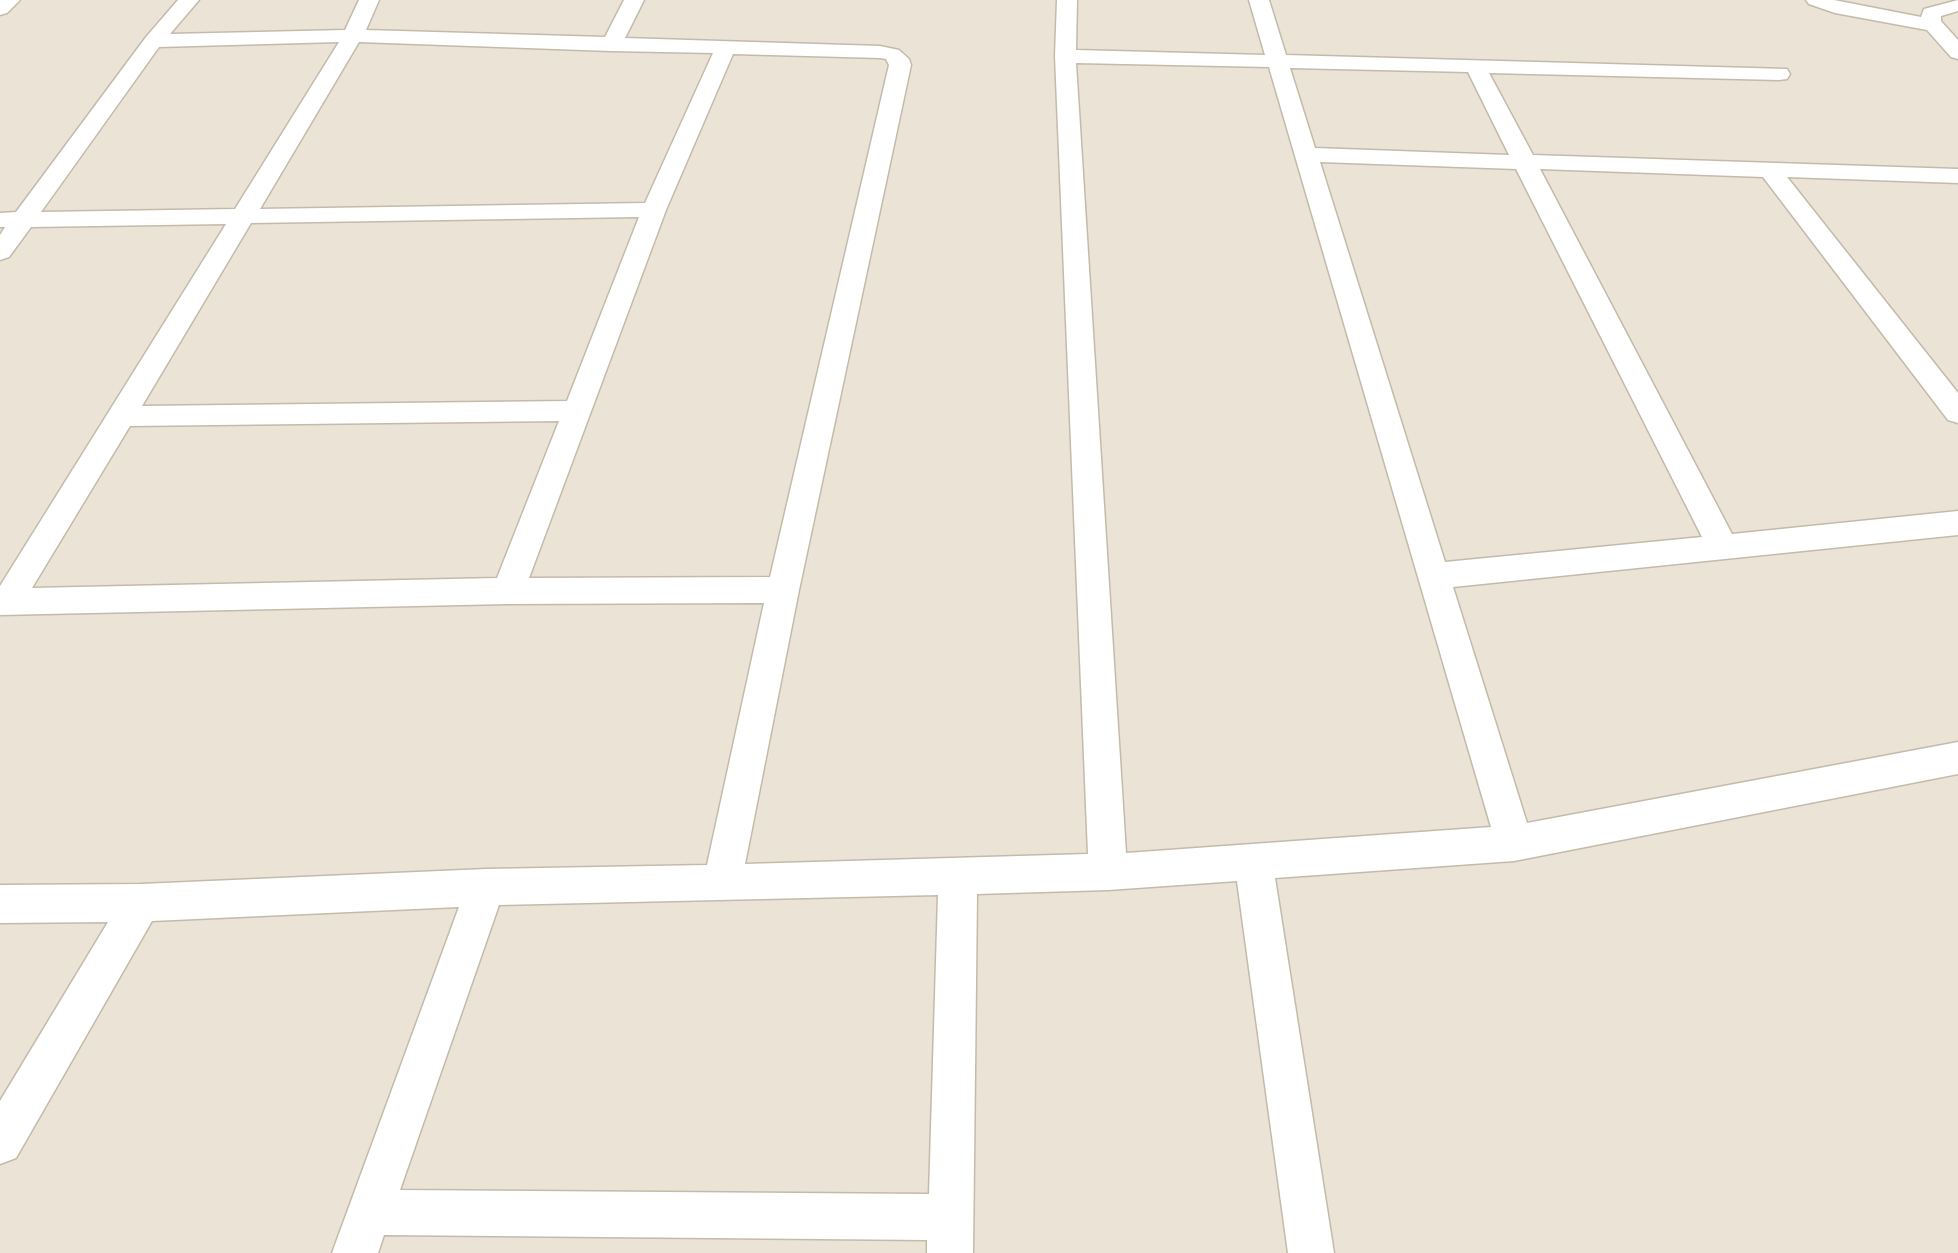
<!DOCTYPE html>
<style>
body{margin:0}
canvas{display:block;background:#f6f2e9}
</style>
<canvas width="1958" height="1253"></canvas>
<script>
const g = document.querySelector('canvas').getContext('2d');
g.lineJoin = 'round';
function fillPath(path, color) {
  g.fillStyle = color;
  g.fill(path, 'evenodd');
}
function toPath(rows) {
  const path = new Path2D();
  for (const r of rows) {
    path.moveTo(r[0], r[1]);
    for (let i = 2; i < r.length; i += 2) path.lineTo(r[i], r[i + 1]);
  }
  return path;
}
function strokePath(path, color, width, dash) {
  g.strokeStyle = color;
  g.lineWidth = width;
  g.lineCap = dash ? 'butt' : 'round';
  g.setLineDash(dash || []);
  g.stroke(path);
}
const residential = toPath([
 [0,0,1958,0,1958,1253,0,1253]
]);
const minor = toPath([
 [0,0,20,0,7,13,0,15,0,0],
 [178,0,199,0,170,34,345,30,359,0,379,0,366,30,605,37,624,0,644,0,625,38,880,46,899,50,909,59,911,65,799,590,745,864,1088,854,1055,56,1057,0,1077,0,1076,50,1265,55,1249,0,1269,0,1286,55,1787,69,1790,74,1787,79,1779,80,1489,73,1533,155,1958,169,1958,183,1787,177,1958,393,1958,423,1948,420,1763,177,1540,169,1732,534,1958,511,1958,535,1453,587,1527,823,1958,742,1958,774,1514,861,1275,878,1334,1253,1288,1253,1237,881,1108,890,977,894,973,1253,927,1253,927,1240,384,1235,378,1253,332,1253,459,907,152,921,16,1158,0,1164,0,1101,108,922,0,923,0,885,141,884,486,869,707,865,764,603,508,604,0,615,0,586,226,224,31,227,9,257,0,260,0,235,5,227,0,227,0,213,16,212,146,37,178,0],
 [339,42,235,209,41,212,159,47,339,42],
 [359,42,611,51,713,53,645,203,260,209,359,42],
 [733,54,880,58,886,59,889,65,770,577,529,578,666,210,733,54],
 [1076,63,1269,67,1491,827,1126,853,1076,63],
 [1290,68,1468,72,1509,155,1315,148,1290,68],
 [1320,162,1516,169,1702,537,1445,562,1320,162],
 [639,217,567,401,142,406,251,223,639,217],
 [559,421,497,578,32,588,130,426,559,421],
 [938,895,929,1194,400,1190,499,905,938,895],
 [1806,0,1834,0,1921,17,1924,9,1958,0,1958,11,1941,16,1941,21,1958,40,1958,59,1951,57,1927,30,1835,13,1809,4,1806,0]
]);
fillPath(residential, '#ebe4d6');
strokePath(minor, '#c3baaa', 3);
fillPath(minor, '#fff');
</script>
